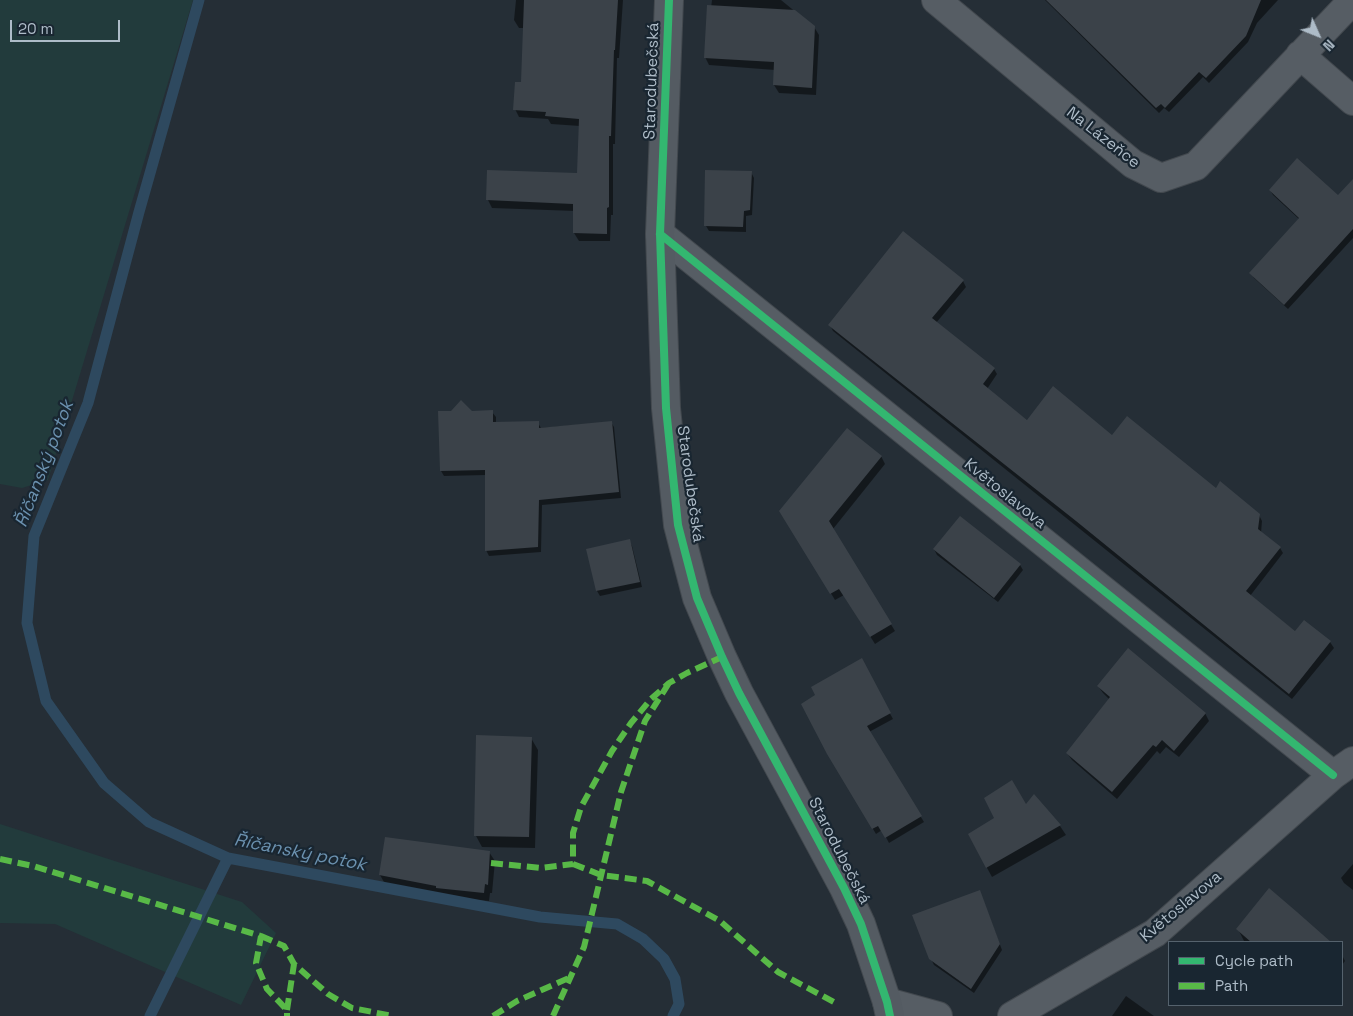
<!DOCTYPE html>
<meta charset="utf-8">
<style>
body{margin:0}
#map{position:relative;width:1353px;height:1016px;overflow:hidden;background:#252e36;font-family:"Space Grotesk",sans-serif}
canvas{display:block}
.legend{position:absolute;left:1168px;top:941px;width:175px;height:65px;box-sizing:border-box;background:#192631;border:1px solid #55626d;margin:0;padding:6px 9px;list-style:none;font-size:15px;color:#aebcc8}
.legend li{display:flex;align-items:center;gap:10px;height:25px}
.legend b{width:25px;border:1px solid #55626d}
.north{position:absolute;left:1293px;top:10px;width:50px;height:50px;-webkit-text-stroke:4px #192631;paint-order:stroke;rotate:134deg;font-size:14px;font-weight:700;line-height:20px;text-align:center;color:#aebcc8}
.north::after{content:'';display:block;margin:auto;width:18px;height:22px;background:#aebcc8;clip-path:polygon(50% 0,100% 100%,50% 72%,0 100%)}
.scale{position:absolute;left:10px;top:20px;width:110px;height:22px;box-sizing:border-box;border:2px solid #aebcc8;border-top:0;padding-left:6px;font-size:15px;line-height:18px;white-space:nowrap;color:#aebcc8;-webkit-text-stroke:4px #192631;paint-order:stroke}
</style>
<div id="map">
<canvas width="1353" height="1016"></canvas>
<ul class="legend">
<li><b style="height:6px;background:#33b770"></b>Cycle path</li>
<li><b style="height:6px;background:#58b947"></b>Path</li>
</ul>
<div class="north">N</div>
<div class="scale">20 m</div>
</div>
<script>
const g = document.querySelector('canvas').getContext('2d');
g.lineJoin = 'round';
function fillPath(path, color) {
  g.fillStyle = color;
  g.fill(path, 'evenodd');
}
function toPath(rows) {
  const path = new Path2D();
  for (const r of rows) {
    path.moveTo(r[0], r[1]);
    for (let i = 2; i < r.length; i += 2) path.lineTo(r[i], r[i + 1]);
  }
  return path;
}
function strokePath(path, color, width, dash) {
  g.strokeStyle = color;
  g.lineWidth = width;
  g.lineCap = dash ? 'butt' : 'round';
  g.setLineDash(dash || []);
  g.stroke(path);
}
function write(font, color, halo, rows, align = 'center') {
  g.font = font + ' "Space Grotesk",sans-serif';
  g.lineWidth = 4.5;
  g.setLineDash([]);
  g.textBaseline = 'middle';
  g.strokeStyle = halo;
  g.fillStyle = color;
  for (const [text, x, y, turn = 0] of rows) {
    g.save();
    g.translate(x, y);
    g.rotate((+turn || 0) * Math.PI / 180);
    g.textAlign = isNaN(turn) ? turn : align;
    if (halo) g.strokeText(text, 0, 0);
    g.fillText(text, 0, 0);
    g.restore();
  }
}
const green = toPath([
 [0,0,193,0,48,480,22,488,0,484],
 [0,824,242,902,276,933,241,1005,55,924,0,923]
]);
const shadow = toPath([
 [516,0,623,0,619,58,617,58,615,144,613,144,613,215,611,215,610,241,579,241,574,233,575,211,492,208,488,200,578,175,580,126,551,124,548,119,519,117,515,109,522,83,524,28,519,28,514,20],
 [712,0,781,0,814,27,819,35,816,95,779,93,774,85,775,70,709,65,705,57],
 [1045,0,1278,0,1257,23,1248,42,1209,83,1203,77,1169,112,1164,108,1159,113],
 [751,172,754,178,752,215,746,216,746,232,709,231,706,226],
 [1353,181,1353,238,1288,309,1254,278,1251,273,1299,219,1273,195,1270,190,1338,197],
 [963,281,966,287,936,323,994,369,997,374,987,389,1028,421,1112,437,1217,490,1259,515,1262,521,1261,533,1280,548,1283,553,1250,596,1296,632,1304,622,1330,642,1334,648,1292,699,833,331,830,325],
 [472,412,492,412,496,417,496,424,538,423,541,428,611,422,614,427,621,498,542,505,541,552,489,556,486,550,486,475,444,476,441,471],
 [881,456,885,464,833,529,895,631,875,644,844,595,835,600,781,511],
 [629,540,632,546,642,587,600,596,597,591,588,550],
 [934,549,1020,565,1023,570,998,602,937,555],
 [861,660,893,719,869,732,924,822,889,843,882,830,876,834,828,754,817,696],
 [1098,686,1205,713,1209,721,1179,757,1166,747,1160,754,1157,751,1117,799,1072,760,1067,753,1109,699,1103,693],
 [531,738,538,750,535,848,482,847,476,836],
 [1034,796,1060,826,1066,835,992,877,969,835,1026,806],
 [489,852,495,861,492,893,490,893,489,901,442,897,441,894,385,884,380,875],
 [1353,864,1353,890,1344,883,1341,878],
 [1270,890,1330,942,1246,942,1244,941,1238,929],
 [982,897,1002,950,974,993,934,965,931,959],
 [1342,955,1345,961,1342,965],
 [1126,996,1154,1016,1112,1016]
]);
const stream = toPath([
 [199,0,139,212,88,403,34,536,27,623,46,701,104,783,149,822,228,858,540,917,617,924,643,939,664,959,675,979,679,1004,673,1016],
 [150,1016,228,858]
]);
const building = toPath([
 [524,0,618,0,615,50,614,50,611,136,609,136,609,207,607,208,607,234,573,233,573,204,486,200,487,170,577,173,579,119,545,116,546,112,513,110,515,82,521,82],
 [1046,0,1261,0,1246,36,1206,78,1199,72,1165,108,1161,104,1156,108],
 [707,5,795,10,815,26,812,88,773,85,774,62,704,58],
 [1297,158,1338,195,1353,179,1353,229,1284,305,1249,273,1299,218,1269,190],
 [705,170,752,171,750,210,744,211,743,227,704,226],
 [903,231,964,280,932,318,995,368,983,384,1027,420,1053,386,1112,435,1127,416,1216,488,1220,481,1260,514,1258,529,1281,547,1246,591,1295,631,1304,620,1331,641,1289,694,1076,521,828,325],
 [461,400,472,411,493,410,493,422,539,421,539,428,612,421,619,492,539,500,538,547,485,551,485,470,440,471,438,411,451,411],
 [847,428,882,456,829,521,892,624,870,637,839,589,830,594,779,511],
 [960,516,1021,564,994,598,933,549],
 [630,539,640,582,596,591,586,549],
 [1128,648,1206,713,1174,751,1162,740,1156,747,1153,745,1112,792,1066,753,1110,697,1097,686],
 [862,658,891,713,867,726,922,816,885,838,878,826,872,829,827,754,801,704,815,695,811,687],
 [476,735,532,737,529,837,474,836],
 [1012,780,1026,804,1034,794,1061,825,986,868,968,834,994,818,984,798],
 [385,837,490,851,488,885,485,884,484,893,436,888,436,886,379,875],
 [1269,888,1297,912,1331,942,1251,942,1236,929],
 [980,890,1000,944,971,989,929,959,912,915]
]);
const street = toPath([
 [936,0,1133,164,1161,178,1196,166,1353,0],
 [1300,55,1353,101],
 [660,234,1333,775],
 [887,1002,938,1016],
 [1012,1016,1155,933,1333,775,1353,761]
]);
const secondary = toPath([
 [669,0,660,234,666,408,678,525,697,598,722,657,739,693,844,888,861,924,887,1002,890,1016]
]);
const quiet = toPath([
 [0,859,33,866,261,936,256,963,267,989,287,1010,287,1016],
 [491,863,541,868,573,864,573,833,581,807,612,751,631,723,651,699,669,683,687,673,722,657],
 [573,864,601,875,647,881,720,921,778,972,834,1002],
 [261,936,284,946,294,964,328,994,352,1008,393,1016],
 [287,1010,294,964],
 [493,1016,517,1001,571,977],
 [553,1016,584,947,621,792,645,721,669,683]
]);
const cycleway = toPath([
 [669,0,660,234,666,408,678,525,697,598,722,657,739,693,844,888,861,924,887,1002,890,1016],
 [660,234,1333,775]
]);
const streetNames = [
 ["Starodubečská",652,81,-88],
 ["Na Lázeňce",1103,138,38],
 ["Starodubečská",690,484,82],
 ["Květoslavova",1005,494,39],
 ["Starodubečská",839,851,63],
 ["Květoslavova",1181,907,-40]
];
const waterNames = [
 ["Říčanský potok",45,464,-69],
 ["Říčanský potok",300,853,11]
];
fillPath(green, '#223b3c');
fillPath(shadow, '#0007');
strokePath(stream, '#2e495f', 11);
fillPath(building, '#3b4249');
strokePath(street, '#42484e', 30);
strokePath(secondary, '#42484e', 30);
strokePath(street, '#565d64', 28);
strokePath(secondary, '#545b62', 28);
strokePath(quiet, '#58b947', 6, [12, 6]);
strokePath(cycleway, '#33b770', 8);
write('16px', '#aebcc8', '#192631', streetNames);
write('italic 18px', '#6b91af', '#192631', waterNames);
</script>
